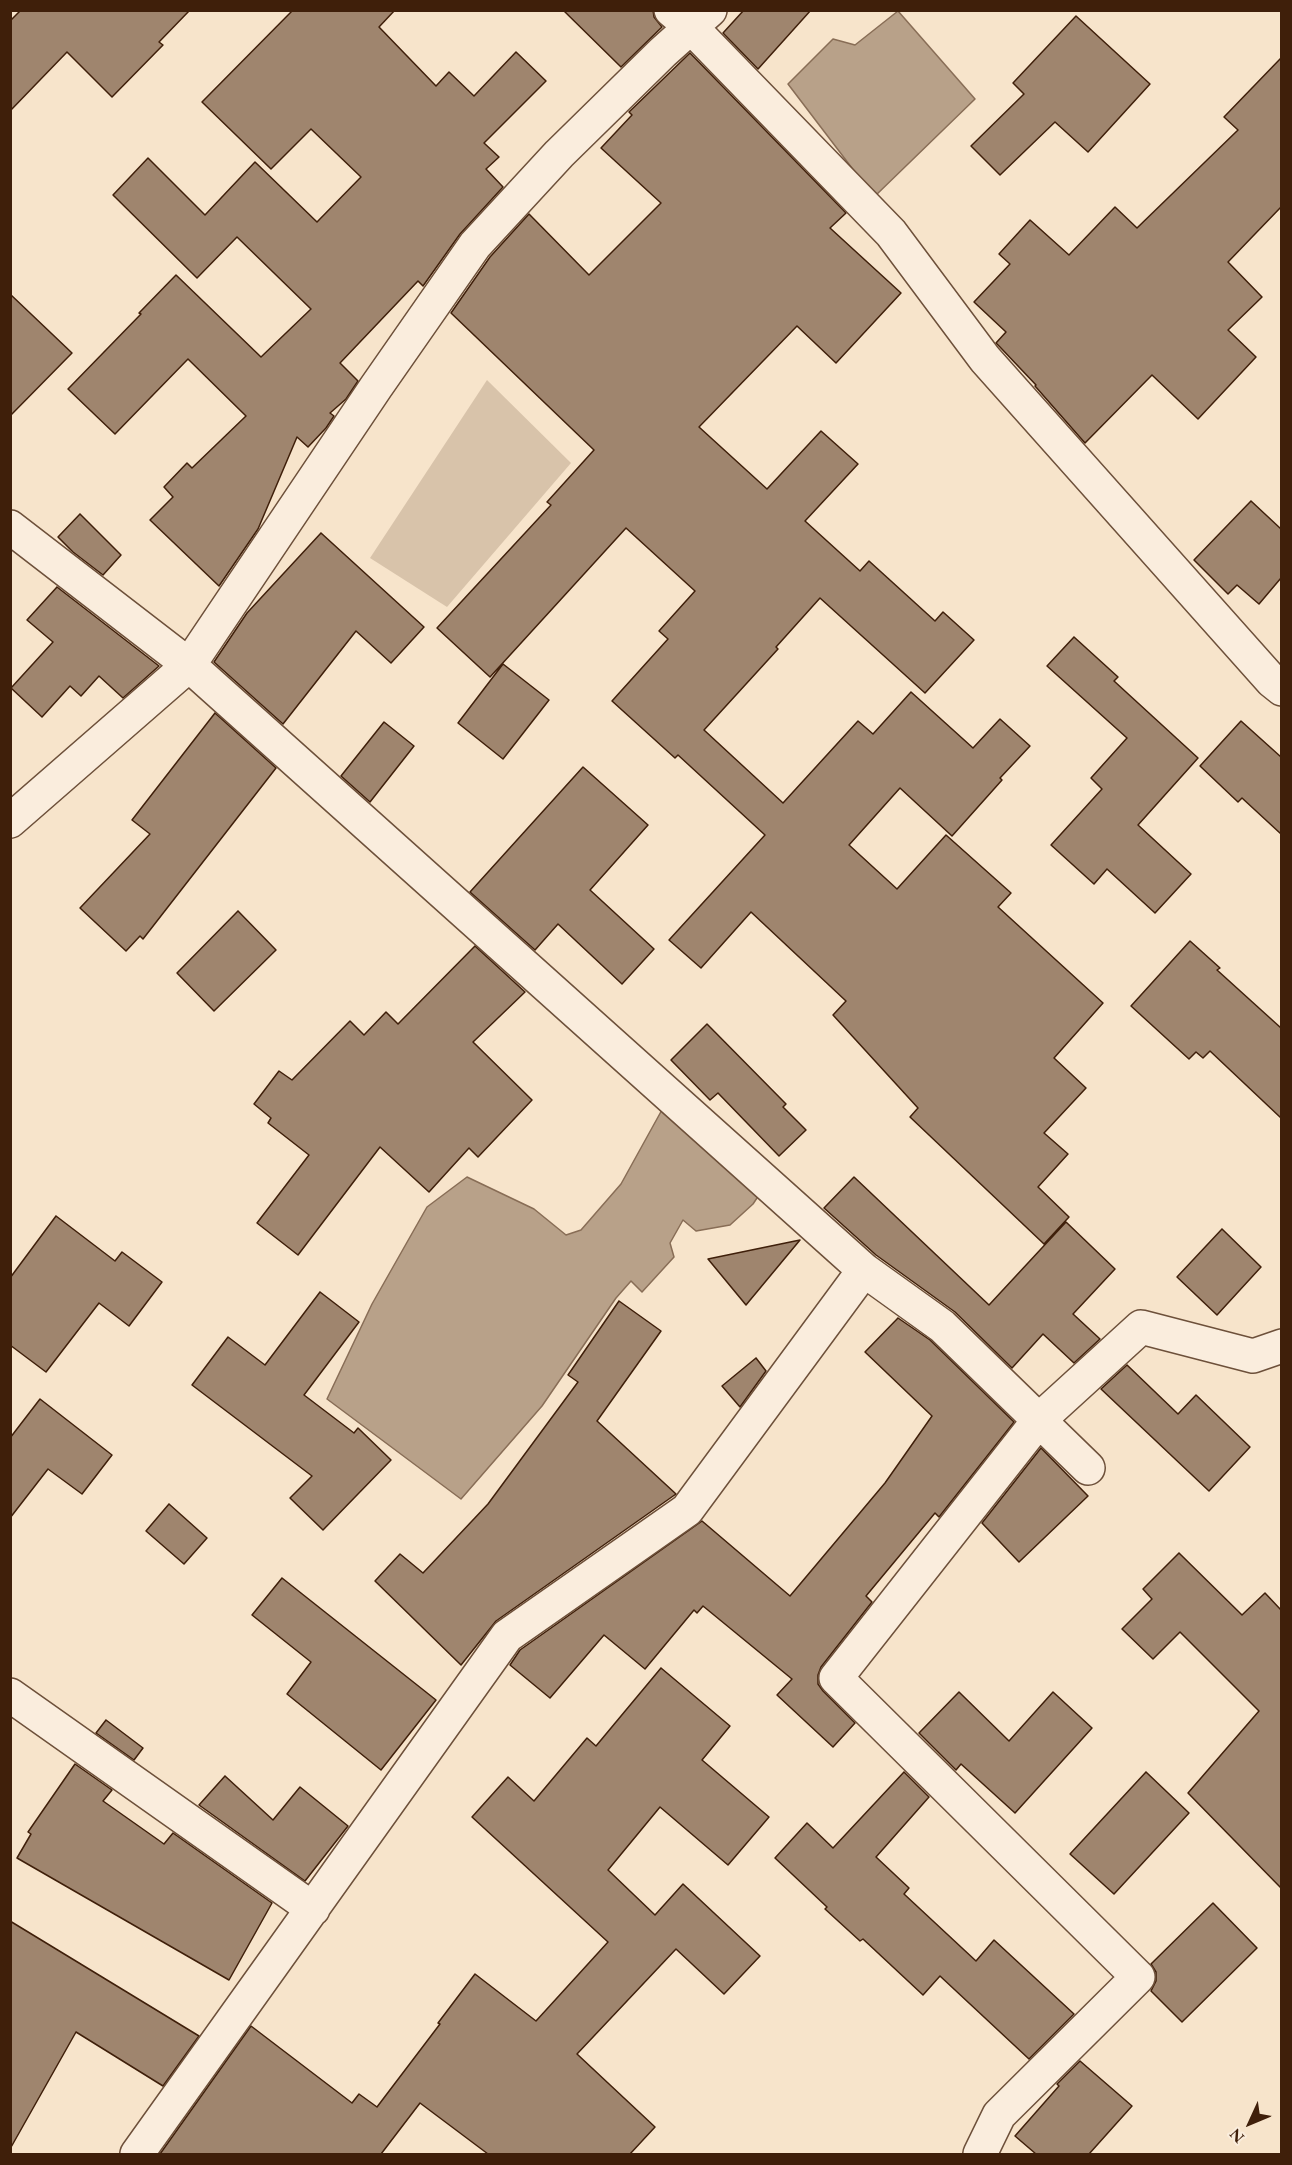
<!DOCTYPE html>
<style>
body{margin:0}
#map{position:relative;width:1292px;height:2165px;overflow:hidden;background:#f7e4cb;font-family:"EB Garamond",serif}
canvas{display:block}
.frame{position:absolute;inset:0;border:12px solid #3f1f0a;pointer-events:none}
.north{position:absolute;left:1220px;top:2093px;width:60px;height:60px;-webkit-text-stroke:4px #faeddd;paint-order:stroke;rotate:226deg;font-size:16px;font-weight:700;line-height:24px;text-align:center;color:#3f1f0a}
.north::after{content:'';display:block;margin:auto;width:21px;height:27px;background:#3f1f0a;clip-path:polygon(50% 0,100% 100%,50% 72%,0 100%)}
</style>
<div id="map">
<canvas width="1292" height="2165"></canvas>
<div class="frame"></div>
<div class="north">N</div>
</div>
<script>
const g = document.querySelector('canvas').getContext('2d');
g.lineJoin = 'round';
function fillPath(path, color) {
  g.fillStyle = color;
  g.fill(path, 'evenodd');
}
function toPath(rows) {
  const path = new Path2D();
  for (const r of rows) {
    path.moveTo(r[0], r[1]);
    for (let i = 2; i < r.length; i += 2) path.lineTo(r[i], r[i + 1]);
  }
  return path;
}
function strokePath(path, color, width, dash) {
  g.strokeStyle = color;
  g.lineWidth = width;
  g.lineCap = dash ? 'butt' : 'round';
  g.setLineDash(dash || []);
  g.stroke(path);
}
const green = toPath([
 [487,380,571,463,447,607,370,558]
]);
const water = toPath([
 [898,11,975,99,874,197,788,84,833,39,855,45,898,11],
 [663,1108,763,1189,753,1204,730,1225,696,1231,683,1220,670,1243,674,1257,642,1292,631,1281,616,1298,542,1406,461,1499,327,1399,372,1304,427,1207,467,1177,534,1209,566,1235,581,1230,621,1184,663,1108]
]);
const building = toPath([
 [21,10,190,10,159,42,163,45,112,97,67,52,10,111,10,21,21,10],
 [293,10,395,10,379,27,436,86,449,72,474,96,516,52,546,81,484,143,499,157,486,169,503,187,460,234,423,286,418,281,340,363,358,381,346,399,330,413,334,416,326,428,308,447,297,437,258,529,219,586,150,520,173,497,164,487,187,463,192,468,246,416,188,359,115,434,68,389,141,314,139,313,176,275,261,357,311,309,237,237,197,278,113,195,148,158,205,215,255,162,317,222,361,177,311,129,271,169,202,102,293,10],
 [563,10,653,10,654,17,662,27,621,67,563,10],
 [744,10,811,10,758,69,723,33,744,10],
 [1076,16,1150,84,1088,152,1055,122,1000,175,971,146,1024,94,1013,83,1076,16],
 [690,53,846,213,830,228,901,293,836,363,797,326,699,427,767,489,821,431,858,464,805,521,860,571,869,561,935,621,943,612,974,640,925,693,820,598,776,647,778,649,704,730,783,803,858,721,873,734,911,692,973,748,1000,719,1030,746,1000,778,1002,780,952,836,900,788,849,845,897,889,946,835,1011,893,998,907,1103,1003,1054,1058,1086,1088,1044,1133,1068,1154,1038,1187,1069,1217,1044,1244,910,1117,918,1108,833,1015,846,1001,751,912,701,968,669,940,765,835,678,755,675,758,612,701,668,639,659,631,695,591,626,528,490,677,437,628,551,505,547,502,594,450,451,313,490,257,529,214,589,275,661,203,601,148,632,115,629,112,690,53],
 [1281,58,1281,207,1228,262,1262,297,1228,330,1256,357,1198,419,1152,375,1085,443,1035,386,1036,385,1000,347,996,343,1006,332,974,302,1010,264,999,254,1030,220,1069,255,1115,207,1137,228,1238,130,1224,117,1281,58],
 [10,294,72,353,10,416,10,294],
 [1251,501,1281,529,1281,578,1259,604,1237,585,1228,594,1194,560,1251,501],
 [80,514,121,555,103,575,73,552,58,537,80,514],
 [321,533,424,627,391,663,356,631,283,724,214,662,247,613,321,533],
 [57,587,159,666,123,698,99,676,81,696,70,686,42,717,11,688,53,642,27,620,57,587],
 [1074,637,1118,677,1114,681,1198,758,1138,825,1191,874,1155,913,1107,869,1094,884,1051,845,1102,789,1091,778,1127,738,1047,666,1074,637],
 [503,664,549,700,503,759,458,723,503,664],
 [215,713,276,768,143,939,140,936,126,951,80,908,150,834,132,820,215,713],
 [1241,721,1281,757,1281,834,1242,798,1238,802,1200,766,1241,721],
 [384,722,414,746,370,802,341,776,384,722],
 [583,767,648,825,590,890,654,949,622,984,558,924,535,950,470,892,583,767],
 [238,911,276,950,214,1011,177,973,238,911],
 [1190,941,1220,968,1217,970,1281,1028,1281,1118,1210,1051,1203,1058,1196,1052,1189,1059,1131,1006,1190,941],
 [475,946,525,992,473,1042,532,1100,478,1157,469,1148,429,1192,380,1147,298,1255,257,1223,309,1155,268,1123,271,1118,254,1104,279,1071,292,1080,350,1021,364,1035,386,1012,398,1024,475,946],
 [707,1024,786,1104,783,1107,806,1130,779,1156,718,1093,710,1100,671,1060,707,1024],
 [854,1177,989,1305,1066,1222,1115,1269,1073,1314,1100,1339,1074,1363,1043,1334,1012,1368,955,1312,876,1255,824,1208,854,1177],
 [56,1216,115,1261,122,1252,162,1282,129,1326,99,1303,46,1372,10,1345,10,1278,56,1216],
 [1222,1229,1261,1267,1217,1315,1177,1277,1222,1229],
 [800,1240,746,1305,708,1259,800,1240],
 [320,1292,359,1322,304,1395,354,1433,358,1428,391,1460,323,1530,290,1498,312,1476,192,1385,228,1337,265,1365,320,1292],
 [619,1301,661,1331,597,1421,676,1494,496,1621,461,1665,375,1581,400,1554,423,1573,488,1504,578,1382,568,1375,619,1301],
 [898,1318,930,1340,1014,1422,939,1517,935,1513,866,1596,872,1602,821,1667,818,1675,818,1684,823,1691,855,1723,833,1747,777,1695,792,1679,703,1606,697,1613,694,1610,645,1669,604,1635,550,1698,510,1665,520,1650,702,1521,790,1596,885,1483,932,1416,865,1352,898,1318],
 [756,1358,766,1371,740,1407,722,1386,756,1358],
 [1127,1365,1178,1414,1196,1395,1250,1447,1209,1491,1101,1389,1127,1365],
 [40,1399,112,1455,82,1494,48,1469,10,1518,10,1438,40,1399],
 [1041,1448,1088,1496,1019,1562,982,1523,1041,1448],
 [169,1504,207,1538,184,1564,146,1531,169,1504],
 [1179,1553,1242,1615,1265,1593,1281,1610,1281,1888,1188,1793,1259,1711,1180,1632,1153,1659,1122,1629,1152,1599,1143,1589,1179,1553],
 [282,1578,436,1700,381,1770,287,1694,311,1662,252,1615,282,1578],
 [661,1668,730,1726,702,1760,769,1817,728,1865,660,1807,608,1870,655,1915,683,1884,760,1956,724,1994,676,1949,577,2054,655,2127,630,2154,488,2154,420,2103,381,2154,160,2154,251,2026,352,2103,359,2094,377,2107,440,2024,438,2023,475,1974,536,2021,608,1942,472,1817,508,1777,534,1801,587,1738,596,1746,661,1668],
 [959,1692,1009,1741,1053,1692,1092,1728,1015,1813,961,1764,956,1770,919,1733,959,1692],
 [106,1720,143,1748,134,1760,96,1733,106,1720],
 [75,1764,112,1790,103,1801,164,1844,173,1833,272,1903,229,1980,17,1858,31,1834,28,1832,75,1764],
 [904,1772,929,1797,876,1857,909,1888,904,1894,976,1961,994,1940,1074,2014,1029,2059,940,1976,923,1995,863,1939,860,1941,825,1909,827,1907,775,1858,807,1823,833,1848,904,1772],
 [1146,1772,1189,1813,1114,1894,1070,1854,1146,1772],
 [225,1776,273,1820,300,1787,348,1826,305,1881,199,1805,225,1776],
 [1213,1903,1257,1948,1182,2022,1151,1991,1156,1981,1156,1972,1151,1964,1213,1903],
 [10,1921,199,2036,163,2086,76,2032,10,2149,10,1921],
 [1080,2061,1132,2106,1089,2154,1036,2154,1015,2136,1059,2086,1057,2084,1080,2061]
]);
const minor = toPath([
 [671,10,691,27,891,233,985,359,1272,681,1282,689],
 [10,527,189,665,864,1270,687,1510,507,1636,137,2154],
 [10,821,189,665,376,387,475,245,559,154,663,52,710,10],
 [864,1270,942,1326,1088,1468],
 [10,1695,313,1909],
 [980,2154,999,2115,1138,1977,836,1678,1039,1420,1141,1327,1253,1356,1282,1346]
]);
fillPath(green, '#d8c3aa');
fillPath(water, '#b8a189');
strokePath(water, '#886d56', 1.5);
fillPath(building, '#9f856e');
strokePath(building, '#3f1f0a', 1.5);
strokePath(minor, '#6d503a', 36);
strokePath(minor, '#faeddd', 33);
</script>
